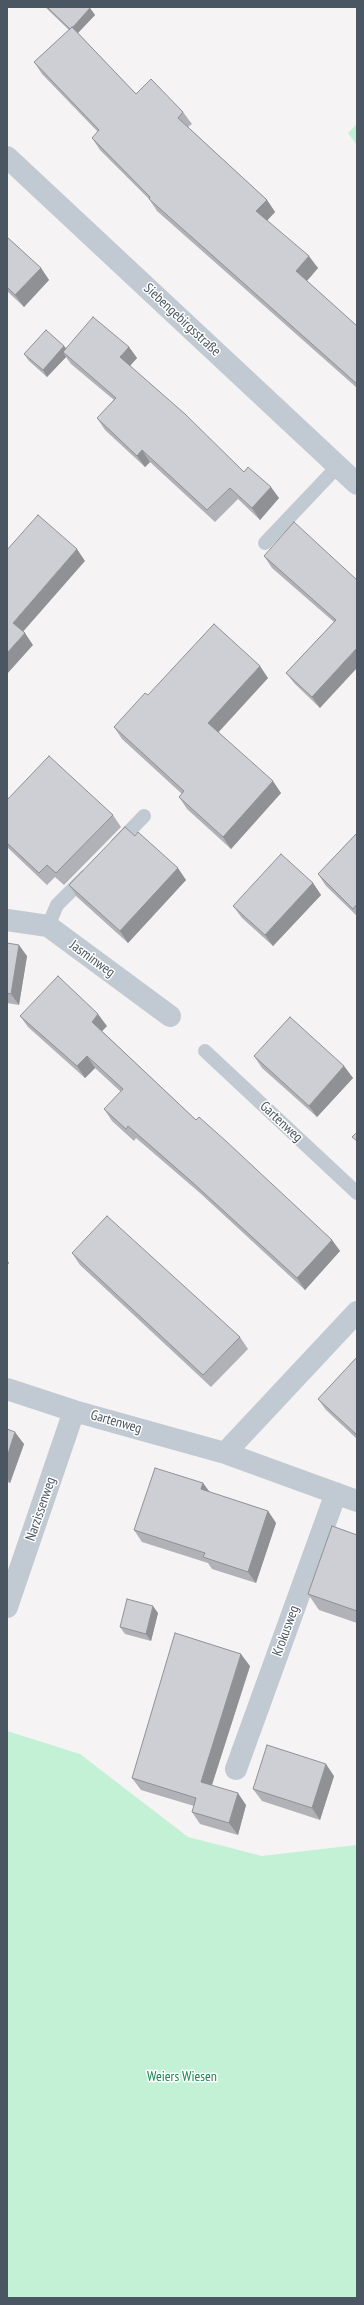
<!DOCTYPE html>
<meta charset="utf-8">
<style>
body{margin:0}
#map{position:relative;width:364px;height:2305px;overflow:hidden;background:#f5f3f3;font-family:"PT Sans Narrow",sans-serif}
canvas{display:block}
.frame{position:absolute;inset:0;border:8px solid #4a5661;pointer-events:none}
</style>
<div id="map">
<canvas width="364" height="2305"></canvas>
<div class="frame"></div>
</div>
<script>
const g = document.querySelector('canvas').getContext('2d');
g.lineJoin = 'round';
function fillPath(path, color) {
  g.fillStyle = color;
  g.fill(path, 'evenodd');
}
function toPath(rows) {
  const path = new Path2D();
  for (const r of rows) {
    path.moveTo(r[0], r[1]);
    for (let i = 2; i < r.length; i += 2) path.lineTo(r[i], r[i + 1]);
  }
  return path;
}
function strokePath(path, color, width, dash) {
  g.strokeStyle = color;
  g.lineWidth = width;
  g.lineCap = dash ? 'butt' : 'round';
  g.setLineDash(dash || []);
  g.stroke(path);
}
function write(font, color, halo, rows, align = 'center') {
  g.font = font + ' "PT Sans Narrow",sans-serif';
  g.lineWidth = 3;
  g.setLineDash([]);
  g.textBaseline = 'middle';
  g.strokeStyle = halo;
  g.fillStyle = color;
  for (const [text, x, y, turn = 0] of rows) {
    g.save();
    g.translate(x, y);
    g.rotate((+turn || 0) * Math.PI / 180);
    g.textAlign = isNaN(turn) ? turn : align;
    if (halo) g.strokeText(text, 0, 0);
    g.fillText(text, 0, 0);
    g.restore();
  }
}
const green = toPath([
 [357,124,357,145,348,133],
 [7,1731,80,1754,188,1837,262,1856,357,1845,357,2298,7,2298]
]);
const lane = toPath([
 [265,543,338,466],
 [117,844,144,816],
 [48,926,57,905,86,876],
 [205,1051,357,1193]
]);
const street = toPath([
 [7,157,357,484],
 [7,920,48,926,170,1016],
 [7,1389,74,1411,225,1453,357,1501],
 [225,1453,357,1312],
 [7,1607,74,1411],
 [236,1769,336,1493]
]);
const wall = toPath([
 [45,7,89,7,95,15,78,33,136,94,183,112,192,124,188,127,267,200,275,212,267,220,318,268,307,281,357,326,357,388,157,211,149,199,100,150,92,138,98,132,42,74,34,62,69,30],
 [7,237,41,268,49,280,24,307,7,291],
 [64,346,66,348,129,347,137,358,130,366,244,472,279,498,260,520,238,499,215,522,150,462,145,467,105,430,97,418,114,400,71,364,66,357,47,377,29,361,24,354],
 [264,556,357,580,320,708,295,684,286,673,334,622,272,568],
 [268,678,218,732,281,793,231,849,187,809,179,797,182,794,122,739,114,727,148,695],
 [7,800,113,815,121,827,64,885,55,877,47,885,7,847],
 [357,833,357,916,326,886,318,874],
 [135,836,186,880,128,943,77,897,69,885],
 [313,883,321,895,273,946,242,918,233,906],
 [7,943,27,956,19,1005,7,1003],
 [20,1016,107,1026,102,1031,196,1120,332,1240,340,1251,305,1290,200,1193,136,1138,134,1141,112,1121,104,1109,121,1092,95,1068,85,1078,28,1027],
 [254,1056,344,1066,353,1078,317,1117,262,1068],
 [72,1253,240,1337,248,1349,211,1387,80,1265],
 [357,1357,357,1439,326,1410,318,1399],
 [7,1429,24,1444,10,1483,7,1482],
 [203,1483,209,1492,268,1511,276,1523,256,1583,212,1569,208,1563,142,1542,134,1530],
 [357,1535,357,1623,319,1610,308,1594],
 [158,1613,151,1641,125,1634,120,1627],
 [250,1666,212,1785,246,1805,238,1835,200,1824,192,1812,194,1806,141,1790,132,1778],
 [334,1776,320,1820,262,1801,253,1789]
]);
const shadedWall = toPath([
 [90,8,95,15,75,36,71,30],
 [267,200,275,212,265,223,256,211],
 [309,256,318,268,305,283,296,271],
 [41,268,49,280,24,307,15,295],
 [64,346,69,353,63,352,66,357,47,377,43,370],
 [129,347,137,358,128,368,120,357],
 [142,450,150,462,145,467,137,456],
 [271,487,279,498,260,520,252,508],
 [77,549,85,561,21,634,13,623],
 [25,633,33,645,7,674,7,653],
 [356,649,357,649,357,668,320,708,312,697],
 [260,666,268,678,216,735,208,723],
 [273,781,281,793,231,849,223,837],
 [178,868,186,880,128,943,120,931],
 [313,883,321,895,273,946,265,935],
 [19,945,27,956,19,1005,11,994],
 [98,1014,107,1026,100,1033,92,1022],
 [87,1056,95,1068,85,1078,77,1066],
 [344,1066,353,1078,317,1117,309,1106],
 [332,1240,340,1251,305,1290,297,1278],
 [7,1260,9,1263,7,1266],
 [15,1432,24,1444,10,1483,7,1478,7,1457],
 [203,1483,212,1495,201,1489],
 [268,1511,276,1523,256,1583,248,1572],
 [153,1606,158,1613,151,1641,146,1634],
 [241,1654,250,1666,209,1794,201,1782],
 [326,1764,334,1776,320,1820,312,1808],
 [238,1793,246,1805,238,1835,229,1823]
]);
const building = toPath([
 [47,7,89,7,90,8,73,27,72,27,70,29,47,7],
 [72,27,136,94,151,79,183,112,178,118,267,200,256,211,309,256,296,271,357,326,357,384,149,199,150,197,92,138,99,130,34,62,72,27],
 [7,237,41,268,15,295,7,287,7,237],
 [93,317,129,347,120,357,185,414,244,472,248,467,271,487,252,508,230,488,207,510,142,450,137,456,97,418,116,398,63,352,93,317],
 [46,330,64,346,43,370,24,354,46,330],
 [38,515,77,549,13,623,25,633,7,653,7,550,38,515],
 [294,522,357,580,357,649,356,649,312,697,286,673,336,620,264,556,294,522],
 [214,624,260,666,208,723,273,781,223,837,179,797,184,791,114,727,145,693,148,695,214,624],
 [49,756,113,815,56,873,47,865,39,873,7,843,7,800,49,756],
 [125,827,135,836,138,832,178,868,120,931,69,885,125,827],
 [357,833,357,904,353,909,318,874,357,833],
 [281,854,313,883,265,935,233,906,281,854],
 [7,943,19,945,11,994,7,993,7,943],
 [58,976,98,1014,92,1022,196,1120,199,1117,227,1142,332,1240,297,1278,192,1182,128,1126,126,1129,104,1109,123,1089,87,1056,77,1066,20,1016,58,976],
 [290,1017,344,1066,309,1106,254,1056,290,1017],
 [357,1132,357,1141,352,1137,357,1132],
 [107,1216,240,1337,203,1375,72,1253,107,1216],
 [357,1357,357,1435,318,1399,357,1357],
 [7,1429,15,1432,7,1457,7,1429],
 [155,1468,203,1483,201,1489,268,1511,248,1572,203,1557,205,1553,134,1530,155,1468],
 [332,1526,357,1535,357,1611,308,1594,332,1526],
 [127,1599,153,1606,146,1634,120,1627,127,1599],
 [175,1633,241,1654,201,1782,238,1793,229,1823,192,1812,196,1798,132,1778,175,1633],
 [267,1745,326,1764,312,1808,253,1789,267,1745]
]);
const streetNames = [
 ["Siebengebirgsstraße",182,320,43],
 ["Jasminweg",92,959,36],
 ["Gartenweg",281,1122,43],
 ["Gartenweg",116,1422,16],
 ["Narzissenweg",41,1509,-71],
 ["Krokusweg",286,1631,-70]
];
const parkNames = [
 ["Weiers Wiesen",182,2077]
];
fillPath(green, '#c3f1d5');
strokePath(lane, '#c1cad2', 14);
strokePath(street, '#c1cad2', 22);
fillPath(wall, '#b0b2b7');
fillPath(shadedWall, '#909195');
fillPath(building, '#cdcfd5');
strokePath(building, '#909195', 1);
write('14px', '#4a5661', '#fff', streetNames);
write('14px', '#17864f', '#fff', parkNames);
</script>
